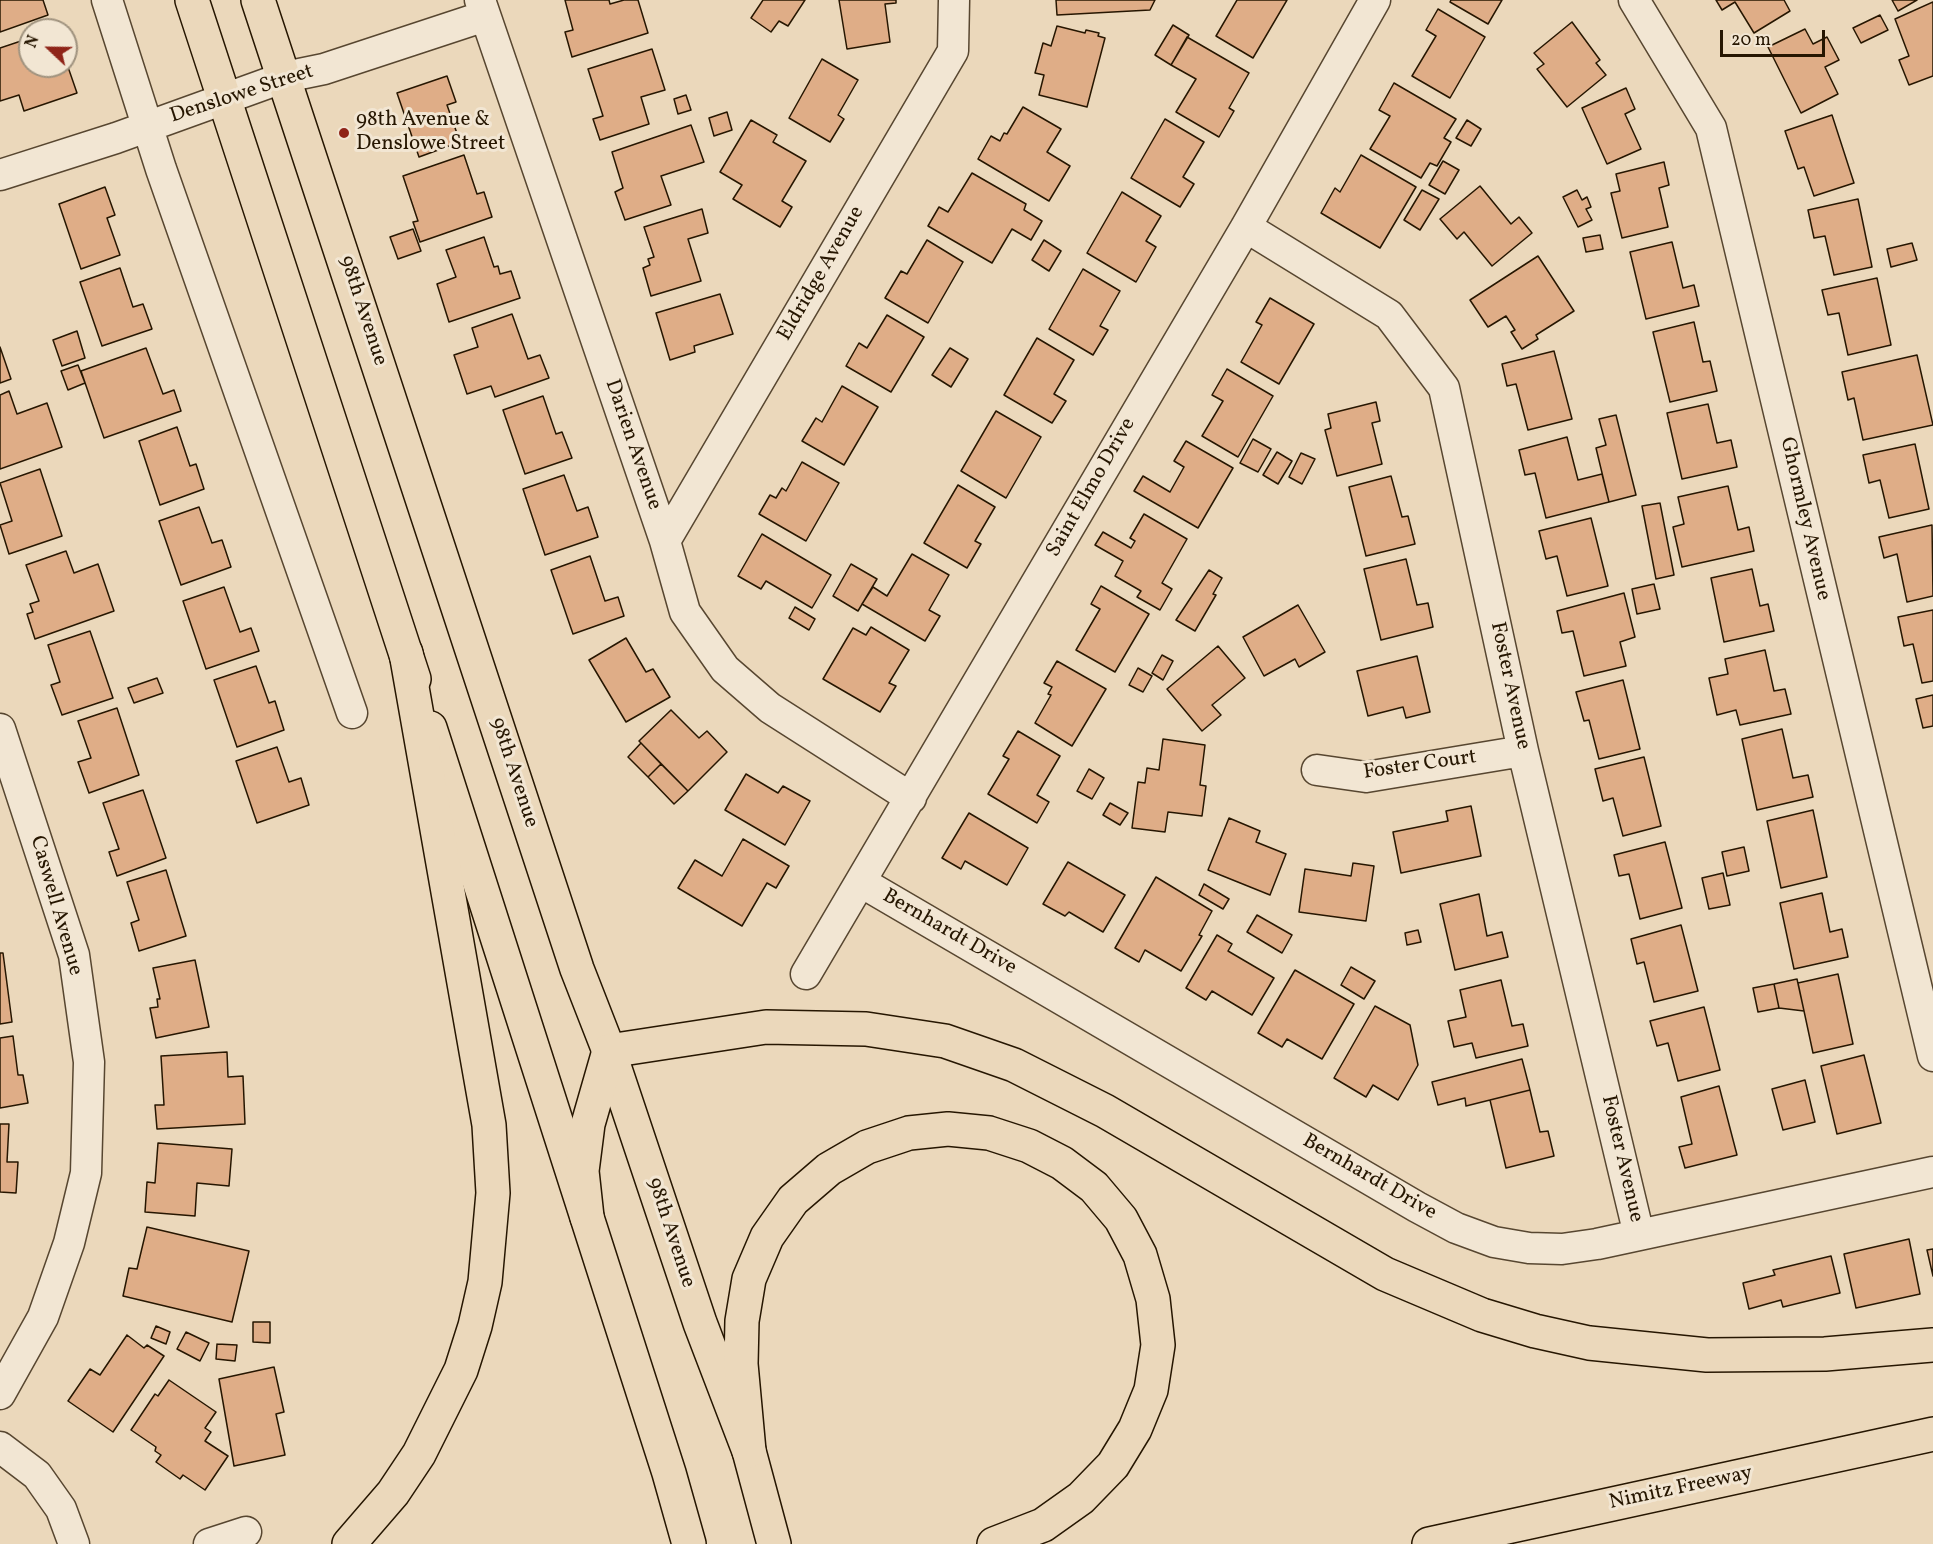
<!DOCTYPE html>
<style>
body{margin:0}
#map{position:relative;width:1933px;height:1544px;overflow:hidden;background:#ebd8bb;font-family:Vollkorn,serif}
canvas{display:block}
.north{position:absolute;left:18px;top:18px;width:60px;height:60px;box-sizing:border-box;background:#f2e6d3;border:2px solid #a0937f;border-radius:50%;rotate:292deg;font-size:16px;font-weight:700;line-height:24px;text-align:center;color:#261601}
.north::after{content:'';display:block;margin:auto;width:21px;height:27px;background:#8f2418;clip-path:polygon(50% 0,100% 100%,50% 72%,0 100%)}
.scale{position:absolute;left:1720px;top:30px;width:105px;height:27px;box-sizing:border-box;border:3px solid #261601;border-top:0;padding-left:8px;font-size:18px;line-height:21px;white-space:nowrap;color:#261601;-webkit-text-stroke:4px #f2e6d3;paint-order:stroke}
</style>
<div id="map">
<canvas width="1933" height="1544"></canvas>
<div class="north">N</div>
<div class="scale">20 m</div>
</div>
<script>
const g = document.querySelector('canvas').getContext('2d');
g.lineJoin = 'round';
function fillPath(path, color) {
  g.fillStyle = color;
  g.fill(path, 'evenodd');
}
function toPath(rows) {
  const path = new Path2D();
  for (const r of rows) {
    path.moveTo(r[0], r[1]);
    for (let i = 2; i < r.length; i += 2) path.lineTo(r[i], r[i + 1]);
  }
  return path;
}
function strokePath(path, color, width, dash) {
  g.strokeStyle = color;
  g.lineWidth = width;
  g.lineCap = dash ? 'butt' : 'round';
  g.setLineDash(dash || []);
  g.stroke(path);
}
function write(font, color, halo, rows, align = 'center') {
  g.font = font + ' Vollkorn,serif';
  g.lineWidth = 6;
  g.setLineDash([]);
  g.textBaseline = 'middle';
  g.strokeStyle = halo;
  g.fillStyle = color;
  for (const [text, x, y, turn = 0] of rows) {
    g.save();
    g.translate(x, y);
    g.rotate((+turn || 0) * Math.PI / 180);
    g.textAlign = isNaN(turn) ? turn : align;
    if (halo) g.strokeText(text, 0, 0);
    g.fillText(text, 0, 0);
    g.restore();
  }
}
const building = toPath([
 [0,0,43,0,48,15,0,32,0,0],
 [565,0,609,0,610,4,624,0,638,0,648,33,572,57,565,32,573,30,565,0],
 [763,0,805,0,788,26,779,21,771,32,751,18,763,0],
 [839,0,896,0,896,3,885,4,890,42,847,49,839,0],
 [1056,0,1155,0,1150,10,1057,15,1056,0],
 [1237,0,1287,0,1253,58,1216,36,1237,0],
 [1451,0,1502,0,1488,24,1450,2,1451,0],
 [1716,0,1784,0,1790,11,1754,33,1735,2,1722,10,1716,0],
 [1892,0,1917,0,1898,11,1892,0],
 [1933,2,1933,76,1909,85,1899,60,1909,56,1895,19,1933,2],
 [1438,9,1485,37,1450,98,1412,76,1436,36,1426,30,1438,9],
 [1880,15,1888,30,1861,43,1853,28,1880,15],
 [1572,22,1600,60,1596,63,1606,75,1567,107,1537,69,1544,64,1534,53,1572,22],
 [1173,25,1189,35,1171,65,1155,55,1173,25],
 [1057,26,1085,33,1086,30,1099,33,1098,36,1105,38,1087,107,1039,95,1044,75,1035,73,1043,43,1051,46,1057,26],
 [1805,29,1813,44,1827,37,1839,60,1825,67,1838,94,1801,113,1768,47,1805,29],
 [1187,37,1249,73,1229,108,1234,111,1219,137,1176,112,1196,79,1171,65,1187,37],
 [30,38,30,66,56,66,58,71,68,67,77,93,24,111,19,95,0,101,0,48,30,38],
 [652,49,665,90,641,97,649,124,600,140,593,119,603,116,588,69,652,49],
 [822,59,858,80,838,115,844,119,830,142,789,118,822,59],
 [447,76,456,102,447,105,460,142,419,157,397,93,447,76],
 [1394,83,1456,119,1444,138,1451,142,1437,166,1430,163,1421,178,1370,149,1390,116,1379,110,1394,83],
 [1626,88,1635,109,1625,114,1641,149,1607,164,1582,108,1626,88],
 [686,95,691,110,678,114,674,99,686,95],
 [1023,107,1061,129,1047,152,1070,166,1049,201,978,159,991,136,1000,141,1004,133,1007,134,1023,107],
 [727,112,732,130,714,136,709,118,727,112],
 [1832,115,1854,183,1814,196,1804,167,1798,169,1785,131,1832,115],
 [1165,119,1204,142,1183,177,1194,184,1180,207,1131,178,1165,119],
 [751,120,777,135,773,142,806,161,782,201,792,207,780,227,733,199,742,185,720,172,751,120],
 [1467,120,1481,129,1471,146,1456,138,1467,120],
 [691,125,704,162,661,176,671,205,625,220,615,192,623,188,612,152,691,125],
 [464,155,477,194,484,192,492,217,420,242,413,222,418,221,403,176,464,155],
 [1361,155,1416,187,1380,248,1321,213,1335,188,1340,192,1361,155],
 [1443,161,1459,170,1445,194,1429,185,1443,161],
 [1664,162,1669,185,1659,188,1668,227,1622,238,1611,193,1620,191,1616,174,1664,162],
 [972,173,1026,204,1024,210,1042,221,1031,240,1012,229,992,263,928,226,939,207,948,212,972,173],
 [1480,186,1511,224,1519,217,1532,233,1492,266,1464,232,1457,239,1440,219,1480,186],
 [105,187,115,215,107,218,120,255,81,269,59,204,105,187],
 [1422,190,1439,199,1420,230,1404,220,1422,190],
 [1577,190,1582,200,1587,197,1591,207,1586,209,1592,220,1578,227,1563,197,1577,190],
 [1122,192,1161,216,1146,241,1156,247,1136,282,1087,253,1122,192],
 [1858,199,1872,267,1834,275,1825,236,1814,238,1808,210,1858,199],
 [702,209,708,233,688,239,701,281,651,296,643,268,650,265,648,259,654,257,644,227,702,209],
 [413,229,421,251,398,259,390,237,413,229],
 [1600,235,1603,249,1586,252,1583,238,1600,235],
 [484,237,494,267,498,266,500,274,511,271,520,298,449,322,437,284,456,277,446,250,484,237],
 [927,240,963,262,928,323,885,298,901,271,907,274,927,240],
 [1044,240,1061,251,1049,271,1032,260,1044,240],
 [1672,242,1683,288,1694,285,1699,306,1646,319,1630,252,1672,242],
 [1912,243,1917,260,1891,267,1887,249,1912,243],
 [1538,256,1574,311,1536,335,1538,339,1522,349,1511,332,1515,330,1506,316,1488,327,1470,300,1538,256],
 [120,268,133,307,143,304,152,329,102,346,80,282,120,268],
 [1083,269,1120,291,1100,326,1108,330,1093,355,1049,329,1083,269],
 [1877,278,1891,345,1848,355,1839,313,1828,315,1822,290,1877,278],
 [720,294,733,334,694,346,695,352,670,360,656,313,720,294],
 [1270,298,1314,324,1279,384,1241,362,1262,325,1256,322,1270,298],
 [512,314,528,359,540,355,549,378,495,397,491,386,467,394,454,355,478,347,472,328,512,314],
 [887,315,924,337,891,392,846,366,859,343,867,348,887,315],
 [1694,322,1703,362,1710,361,1717,391,1670,402,1653,332,1694,322],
 [77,331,85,358,62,366,53,340,77,331],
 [1037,338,1074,360,1054,394,1066,401,1052,423,1004,395,1037,338],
 [0,347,11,379,0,383,0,347],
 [146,348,163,394,174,390,181,411,104,438,81,371,146,348],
 [950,348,968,359,951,387,932,375,950,348],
 [1554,351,1572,419,1528,430,1516,384,1507,386,1502,364,1554,351],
 [1917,355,1933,425,1863,440,1854,398,1848,400,1842,372,1917,355],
 [78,365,85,383,68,390,61,371,78,365],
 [1227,369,1273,396,1238,457,1202,436,1223,401,1212,395,1227,369],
 [842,386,878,407,844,465,802,441,816,418,822,422,842,386],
 [9,391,17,414,47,403,62,447,0,469,0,395,9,391],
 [543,396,556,434,562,432,572,458,525,474,503,410,543,396],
 [1376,402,1380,421,1372,423,1382,464,1337,476,1325,430,1331,428,1328,414,1376,402],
 [1708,404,1717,443,1731,440,1737,467,1682,479,1667,413,1708,404],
 [996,411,1041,437,1006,498,961,471,996,411],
 [1616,415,1636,495,1609,502,1596,448,1606,445,1599,419,1616,415],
 [177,427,190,466,196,464,204,489,160,505,139,441,177,427],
 [1567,437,1578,480,1602,474,1609,502,1546,518,1535,473,1525,475,1519,450,1567,437],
 [1253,439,1271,449,1258,472,1240,463,1253,439],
 [1186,441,1233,468,1198,528,1134,491,1143,476,1170,492,1184,467,1174,461,1186,441],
 [1915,444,1929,509,1889,518,1880,480,1869,483,1863,455,1915,444],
 [1277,452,1292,461,1278,484,1263,475,1277,452],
 [1301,453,1315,459,1302,484,1289,477,1301,453],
 [802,462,839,483,806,541,759,514,770,495,776,498,782,488,786,491,802,462],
 [40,469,62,536,9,554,0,525,12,521,0,483,40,469],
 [564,475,577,511,588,507,598,537,545,555,523,489,564,475],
 [1391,476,1402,517,1408,516,1415,544,1366,556,1349,487,1391,476],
 [958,485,995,507,975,541,981,544,967,568,924,543,958,485],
 [1728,486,1738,530,1749,527,1754,551,1682,567,1673,527,1684,524,1678,497,1728,486],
 [1660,503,1674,575,1656,579,1642,506,1660,503],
 [199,507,212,543,222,540,231,567,181,585,159,521,199,507],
 [1144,514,1187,539,1162,583,1172,589,1160,610,1137,597,1141,591,1115,576,1123,561,1095,545,1103,532,1131,548,1135,541,1130,538,1144,514],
 [1591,518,1608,586,1567,596,1557,556,1546,559,1539,531,1591,518],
 [1932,525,1933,596,1907,602,1897,554,1884,558,1879,537,1932,525],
 [762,534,831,575,812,608,766,581,761,589,738,576,762,534],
 [66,551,74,573,98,564,114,611,35,639,27,614,33,612,30,604,39,601,26,565,66,551],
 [912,554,949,575,929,610,940,616,925,641,862,604,873,587,887,596,912,554],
 [590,556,605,601,618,597,624,616,573,634,551,570,590,556],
 [1406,559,1417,605,1428,603,1433,627,1381,640,1364,569,1406,559],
 [851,564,877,579,858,611,833,596,851,564],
 [1752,569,1760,606,1768,604,1774,631,1724,642,1711,578,1752,569],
 [1209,570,1222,578,1213,594,1216,595,1195,631,1176,620,1209,570],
 [1654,584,1660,609,1637,614,1632,589,1654,584],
 [1101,586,1149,614,1115,672,1076,650,1100,609,1091,604,1101,586],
 [224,587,240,632,251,628,259,651,206,669,183,601,224,587],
 [1624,593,1635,637,1620,642,1626,666,1584,676,1573,631,1562,633,1557,611,1624,593],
 [1298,605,1325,652,1299,667,1295,659,1264,676,1243,637,1298,605],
 [795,607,815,619,809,630,789,618,795,607],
 [1933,610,1933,681,1922,683,1913,644,1904,646,1898,617,1933,610],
 [871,627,909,650,889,683,896,686,880,712,823,679,853,628,866,635,871,627],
 [90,631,113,698,62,715,51,685,60,682,48,645,90,631],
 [626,638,646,672,653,669,670,697,626,722,589,660,626,638],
 [1218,646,1245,678,1212,705,1221,715,1202,731,1167,689,1218,646],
 [1765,650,1774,691,1785,689,1791,714,1740,725,1736,710,1717,715,1709,678,1728,674,1725,659,1765,650],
 [1162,655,1173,661,1163,680,1152,673,1162,655],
 [1417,656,1430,712,1406,718,1403,707,1368,716,1357,671,1417,656],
 [1057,661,1106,689,1072,746,1035,723,1051,695,1048,694,1052,687,1044,683,1057,661],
 [256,666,269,703,275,701,284,730,237,747,214,680,256,666],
 [1138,668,1152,676,1143,692,1129,685,1138,668],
 [157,678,163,693,134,703,128,688,157,678],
 [1623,680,1640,749,1599,759,1589,720,1584,721,1576,692,1623,680],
 [1933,695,1933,726,1923,728,1916,699,1933,695],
 [117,708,139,775,89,793,78,762,91,758,78,721,117,708],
 [671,710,699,738,707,731,727,752,688,791,639,741,671,710],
 [1782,729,1793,778,1808,775,1813,797,1757,810,1742,739,1782,729],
 [1018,731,1060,756,1037,795,1049,802,1037,823,988,794,1009,759,1003,756,1018,731],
 [1163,739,1205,745,1200,785,1206,786,1202,816,1168,812,1165,832,1132,828,1138,782,1145,783,1147,768,1159,770,1163,739],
 [641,743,661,764,648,777,628,757,641,743],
 [277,747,289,782,301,778,309,805,257,823,236,761,277,747],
 [1644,757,1661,826,1623,836,1613,798,1603,801,1595,769,1644,757],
 [661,764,688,791,674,804,648,777,661,764],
 [1089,769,1104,778,1092,799,1077,791,1089,769],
 [746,774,778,793,783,786,810,801,785,845,725,810,746,774],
 [143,790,166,858,117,876,109,852,119,849,103,803,143,790],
 [1110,803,1128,813,1120,825,1103,815,1110,803],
 [1471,806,1481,856,1401,873,1393,832,1448,821,1446,811,1471,806],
 [1813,810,1827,877,1781,888,1767,821,1813,810],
 [969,813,1028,848,1007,885,965,861,961,869,942,858,969,813],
 [1229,818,1260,831,1256,842,1286,854,1270,895,1208,870,1229,818],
 [743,839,789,866,776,888,767,883,742,926,678,888,695,860,722,876,743,839],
 [1665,842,1682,908,1640,919,1629,874,1619,876,1614,855,1665,842],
 [1744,847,1749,871,1727,876,1722,852,1744,847],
 [1068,862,1125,895,1103,932,1069,912,1065,916,1043,904,1068,862],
 [1353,863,1374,866,1366,921,1299,912,1305,869,1351,876,1353,863],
 [166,870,186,936,139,951,131,923,139,920,127,882,166,870],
 [1723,873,1730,905,1709,909,1702,878,1723,873],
 [1156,877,1212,911,1199,935,1202,936,1181,971,1145,950,1139,962,1115,948,1156,877],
 [1204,884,1229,899,1223,909,1199,895,1204,884],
 [1822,893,1830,932,1842,929,1848,957,1794,969,1780,903,1822,893],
 [1479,894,1487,936,1502,932,1508,957,1455,970,1440,904,1479,894],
 [1257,915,1292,935,1282,953,1247,932,1257,915],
 [1681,925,1698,991,1654,1002,1644,962,1637,964,1631,939,1681,925],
 [1418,930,1421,942,1407,945,1405,933,1418,930],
 [1217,935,1232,944,1228,951,1274,978,1252,1015,1212,991,1206,1000,1186,988,1217,935],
 [0,953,3,953,12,1022,0,1024,0,953],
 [195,960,209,1027,156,1038,150,1008,158,1007,157,999,160,999,153,968,195,960],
 [1351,967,1375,981,1364,999,1341,985,1351,967],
 [1295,970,1354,1004,1322,1059,1287,1039,1282,1047,1258,1033,1295,970],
 [1838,974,1853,1044,1813,1053,1798,983,1838,974],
 [1797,979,1804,1011,1779,1008,1774,984,1797,979],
 [1501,980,1512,1026,1523,1024,1528,1046,1476,1058,1472,1043,1454,1047,1448,1021,1466,1017,1460,990,1501,980],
 [1774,984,1779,1008,1758,1012,1753,988,1774,984],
 [1375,1006,1410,1025,1418,1065,1398,1100,1373,1085,1366,1097,1334,1078,1375,1006],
 [1704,1007,1720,1070,1678,1081,1668,1043,1657,1046,1650,1021,1704,1007],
 [13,1036,18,1075,23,1075,28,1103,0,1108,0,1038,13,1036],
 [227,1052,228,1077,243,1076,245,1124,157,1129,155,1105,164,1105,161,1056,227,1052],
 [1864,1055,1881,1123,1837,1134,1821,1066,1864,1055],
 [1522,1059,1530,1090,1466,1106,1465,1098,1438,1105,1432,1082,1522,1059],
 [1805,1080,1815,1122,1783,1130,1772,1089,1805,1080],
 [1719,1086,1737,1155,1685,1168,1679,1147,1692,1144,1681,1097,1719,1086],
 [1530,1090,1540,1132,1548,1131,1554,1156,1506,1168,1490,1100,1530,1090],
 [0,1124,9,1124,7,1162,18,1162,16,1193,0,1192,0,1124],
 [158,1143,232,1149,229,1186,197,1183,195,1216,145,1212,147,1182,155,1183,158,1143],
 [147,1227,249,1251,232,1322,123,1296,129,1268,137,1269,147,1227],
 [1909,1239,1920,1294,1856,1308,1844,1254,1909,1239],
 [1933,1249,1933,1276,1927,1250,1933,1249],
 [1831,1256,1840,1293,1783,1307,1781,1300,1749,1309,1743,1283,1775,1275,1773,1270,1831,1256],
 [253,1322,270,1322,270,1343,253,1342,253,1322],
 [156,1326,170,1332,166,1344,151,1338,156,1326],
 [186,1332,209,1343,200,1361,177,1349,186,1332],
 [127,1335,144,1348,147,1345,164,1356,113,1432,68,1401,90,1369,100,1375,127,1335],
 [217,1344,237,1345,235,1361,216,1359,217,1344],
 [274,1367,284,1412,276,1414,285,1455,234,1466,219,1379,274,1367],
 [169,1380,216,1412,205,1428,211,1432,205,1441,228,1456,205,1490,183,1475,180,1479,156,1462,161,1455,155,1451,156,1447,131,1430,155,1394,158,1396,169,1380]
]);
const street = toPath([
 [107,0,161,169,352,713],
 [480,0,665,541,685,612,725,669,770,708,911,798],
 [1634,0,1711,128,1933,1056],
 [0,175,116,138,285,77,324,69,485,16],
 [1246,227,1389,315,1444,388,1523,751,1639,1235],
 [665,541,953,51,954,0],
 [0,729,74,955,89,1062,86,1173,69,1243,43,1317,0,1394],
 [1317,770,1366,777,1523,751],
 [861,882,1417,1207,1456,1228,1494,1242,1529,1248,1562,1249,1597,1244,1933,1172],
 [806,974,1246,227,1375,0],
 [0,1447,37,1475,61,1509,74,1544],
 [209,1544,246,1532]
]);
const primary = toPath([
 [192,0,414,679],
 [258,0,577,969,609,1051,700,1323,749,1451,774,1544],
 [430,728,669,1473,689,1544]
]);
const highway = toPath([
 [587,1217,582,1171,588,1124,609,1051,766,1027,866,1029,945,1041,1014,1065,1105,1111,1385,1274,1482,1315,1535,1331,1589,1343,1707,1355,1825,1354,1933,1345],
 [749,1451,741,1364,742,1321,749,1279,767,1237,793,1200,829,1169,867,1147,909,1133,948,1129,989,1133,1029,1146,1062,1163,1094,1187,1121,1219,1140,1255,1153,1299,1158,1345,1151,1390,1135,1429,1113,1465,1081,1498,1043,1525,994,1544],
 [349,1544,393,1493,419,1454,461,1370,475,1326,485,1282,493,1193,489,1125,406,653],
 [1429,1544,1933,1434]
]);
const markers = [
 [344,133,6,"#8f2418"]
];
const streetNames = [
 ["Denslowe Street",242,95,-18],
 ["Eldridge Avenue",822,274,-60],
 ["98th Avenue",362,311,72],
 ["Darien Avenue",632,445,71],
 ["Saint Elmo Drive",1092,488,-60],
 ["Ghormley Avenue",1804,519,77],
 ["Foster Avenue",1509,686,78],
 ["Foster Court",1420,766,-8],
 ["98th Avenue",513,773,72],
 ["Caswell Avenue",55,906,74],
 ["Bernhardt Drive",949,933,30],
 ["Foster Avenue",1621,1159,77],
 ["Bernhardt Drive",1369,1178,30],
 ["98th Avenue",670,1233,72],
 ["Nimitz Freeway",1681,1489,-12]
];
const poiNames = [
 ["98th Avenue &",356,121],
 ["Denslowe Street",356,145]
];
fillPath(building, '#dfad87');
strokePath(building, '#261601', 1.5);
strokePath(street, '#574630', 33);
strokePath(primary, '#261601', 36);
strokePath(highway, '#261601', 36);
strokePath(street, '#f2e6d3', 30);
strokePath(primary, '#ebd8bb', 33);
strokePath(highway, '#ebd8bb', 33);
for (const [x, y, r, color] of markers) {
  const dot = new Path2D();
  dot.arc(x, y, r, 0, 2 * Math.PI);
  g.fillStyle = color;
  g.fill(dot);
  strokePath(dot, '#f2e6d3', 2);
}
write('21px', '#261601', '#f2e6d3', streetNames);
write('21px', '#261601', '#f2e6d3', poiNames, 'left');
</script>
